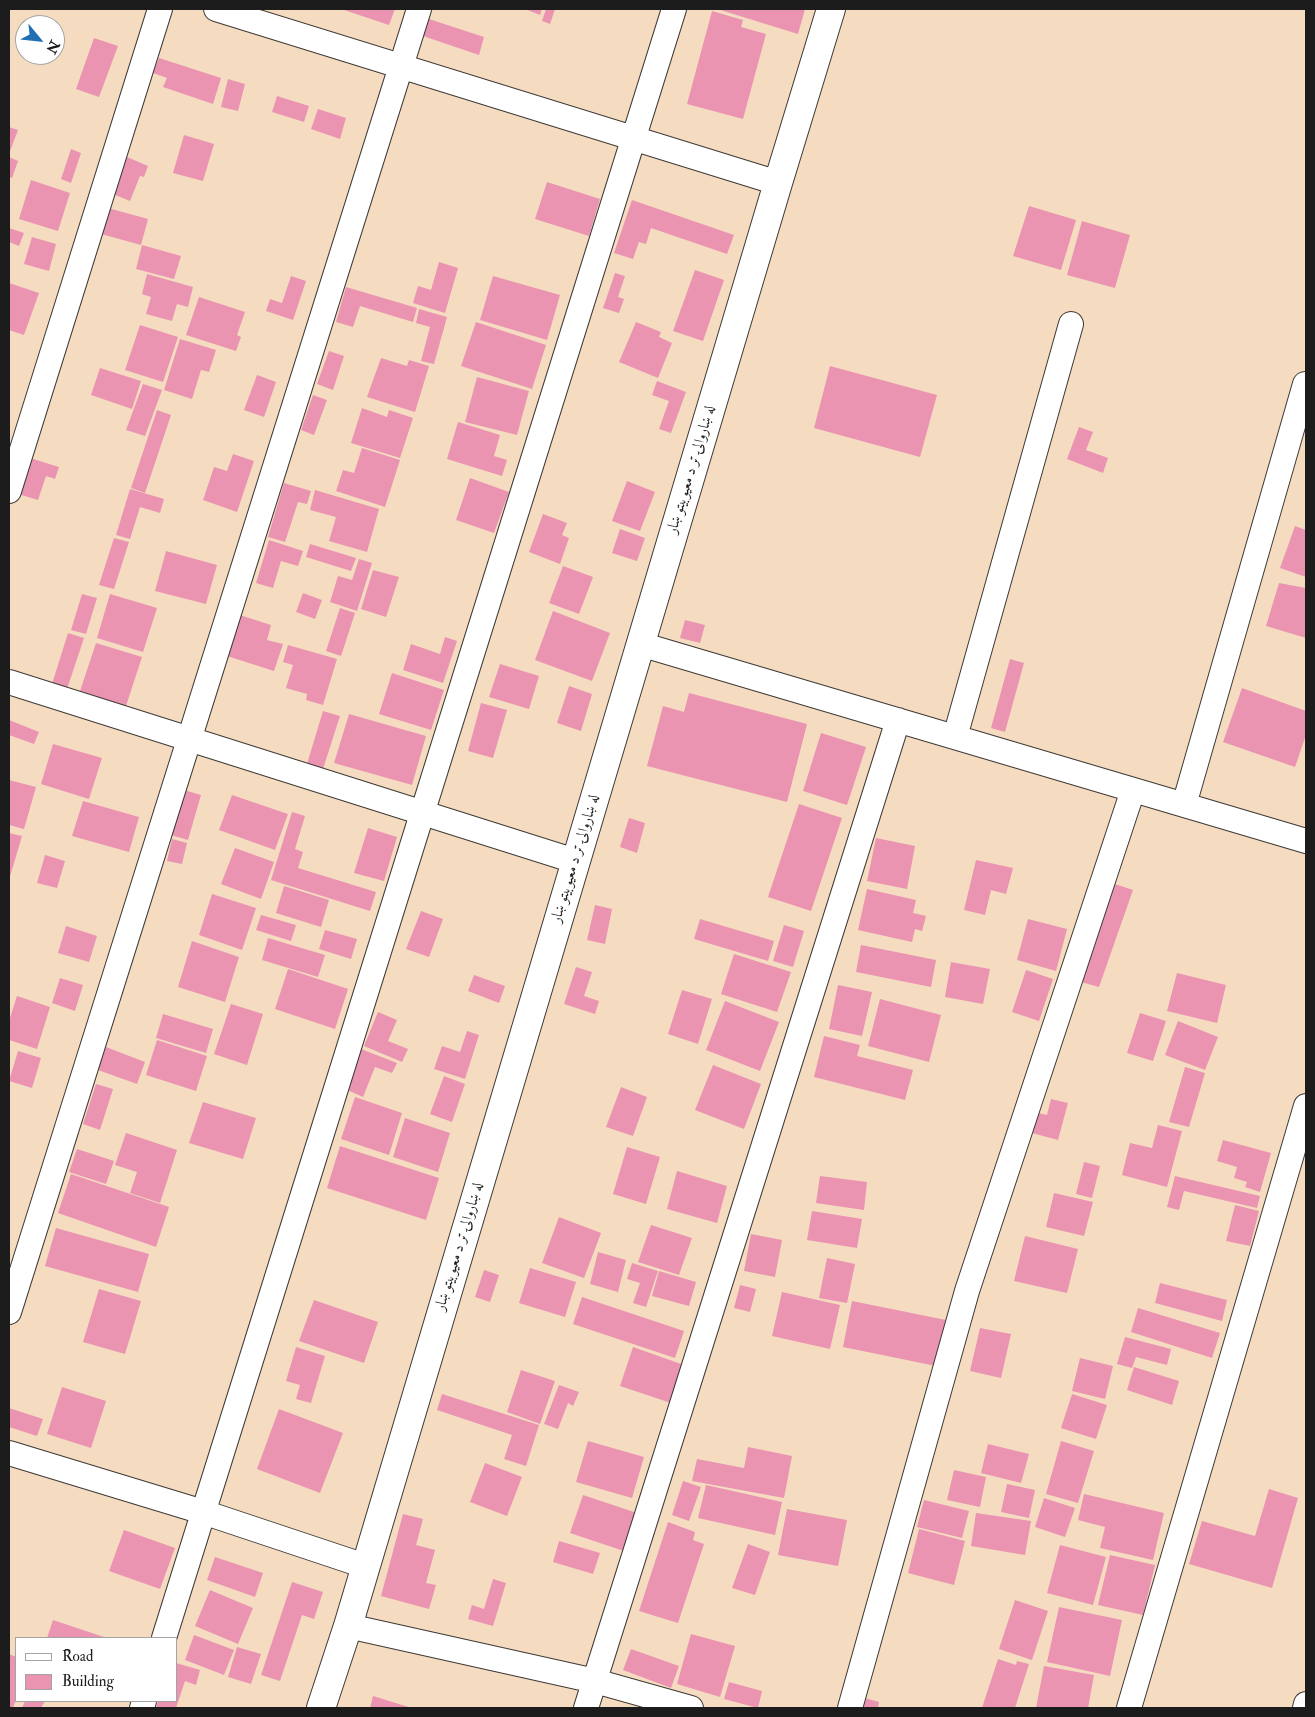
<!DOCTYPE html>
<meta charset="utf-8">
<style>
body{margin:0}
#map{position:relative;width:1315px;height:1717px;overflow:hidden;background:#f5dcc1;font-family:"IM FELL Double Pica",serif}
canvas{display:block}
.frame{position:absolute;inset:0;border:10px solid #1c1c1c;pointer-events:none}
.legend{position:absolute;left:15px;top:1637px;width:162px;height:65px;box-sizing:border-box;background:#fff;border:1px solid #a4a4a4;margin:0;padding:6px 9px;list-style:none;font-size:15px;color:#1c1c1c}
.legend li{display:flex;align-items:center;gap:10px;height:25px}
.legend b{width:25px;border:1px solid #a4a4a4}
.north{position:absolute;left:15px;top:15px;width:50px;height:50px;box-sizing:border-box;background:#fff;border:1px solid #a4a4a4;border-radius:50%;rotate:118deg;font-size:14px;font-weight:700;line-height:20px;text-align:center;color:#1c1c1c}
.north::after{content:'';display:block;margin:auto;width:18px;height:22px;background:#1f6fb2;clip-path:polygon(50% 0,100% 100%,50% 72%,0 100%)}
</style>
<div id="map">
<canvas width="1315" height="1717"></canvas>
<div class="frame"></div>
<ul class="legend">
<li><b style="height:6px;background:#fff"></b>Road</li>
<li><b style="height:14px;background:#ea94b2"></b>Building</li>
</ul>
<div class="north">N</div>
</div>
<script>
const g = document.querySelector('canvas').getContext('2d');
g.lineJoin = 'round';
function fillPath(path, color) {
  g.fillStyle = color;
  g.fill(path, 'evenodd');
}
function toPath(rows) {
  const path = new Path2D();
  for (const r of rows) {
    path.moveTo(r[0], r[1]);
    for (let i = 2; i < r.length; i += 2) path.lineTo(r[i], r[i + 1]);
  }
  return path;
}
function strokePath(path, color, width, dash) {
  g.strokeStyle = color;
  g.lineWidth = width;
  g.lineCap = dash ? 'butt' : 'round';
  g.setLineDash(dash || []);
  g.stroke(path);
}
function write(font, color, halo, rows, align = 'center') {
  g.font = font + ' "IM FELL Double Pica",Amiri,serif';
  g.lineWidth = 4;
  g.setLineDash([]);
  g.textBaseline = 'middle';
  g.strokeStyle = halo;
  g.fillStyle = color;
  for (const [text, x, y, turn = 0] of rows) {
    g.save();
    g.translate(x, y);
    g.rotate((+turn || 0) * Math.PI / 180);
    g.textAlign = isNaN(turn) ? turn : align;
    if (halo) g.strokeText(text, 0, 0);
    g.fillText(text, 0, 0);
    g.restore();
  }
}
const building = toPath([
 [341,9,395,9,389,25],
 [525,9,542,9,540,15],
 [546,9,555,9,550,24,542,21],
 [717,9,805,9,798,34],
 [712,11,743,20,741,27,766,34,743,119,687,104],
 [429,19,484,37,479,55,423,36],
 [94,38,118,46,99,97,76,89],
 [159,58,221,78,213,104,163,87,167,78,153,73],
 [228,79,245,84,238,111,221,107],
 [277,96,309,106,304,122,272,112],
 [318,109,346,118,340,139,311,129],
 [9,127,18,130,9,154],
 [184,135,214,144,203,181,173,173],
 [71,149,81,153,71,183,61,179],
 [9,157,18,161,12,178,9,177],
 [127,157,148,166,144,177,140,176,130,201,113,194],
 [31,180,70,193,58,231,19,219],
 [547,182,600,199,589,236,535,219],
 [632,200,734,235,727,254,651,228,646,244,639,242,633,259,614,253],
 [1029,206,1076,220,1061,270,1013,256],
 [108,208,148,219,141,245,101,234],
 [1082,221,1130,235,1115,288,1067,275],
 [9,228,24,233,19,246,9,242],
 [32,237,56,244,49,271,24,264],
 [142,245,181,256,174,279,136,269],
 [439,262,458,268,445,313,413,303,418,286,431,290],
 [695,270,724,280,703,341,673,331],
 [615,273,625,276,618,297,624,299,619,313,603,308],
 [147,274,193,287,188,307,177,304,172,321,146,314,151,297,142,294],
 [291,276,306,281,293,320,266,311,270,299,282,303],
 [493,276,560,295,547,340,480,320],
 [9,283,39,293,24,335,9,330],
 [346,287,417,308,413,322,360,306,353,327,336,322],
 [199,297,245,312,237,335,241,337,236,351,186,335],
 [419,309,447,317,434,364,421,361,430,327,416,323],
 [476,322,546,345,532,389,461,366],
 [636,322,661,332,659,337,672,343,658,378,619,362],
 [140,325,178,337,163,382,125,370],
 [180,339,216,350,209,372,201,370,192,399,164,390],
 [329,351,344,356,333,390,317,384],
 [381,358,407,366,409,360,429,366,415,412,367,397],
 [830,366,937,395,920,457,814,428],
 [100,368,141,381,132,409,91,395],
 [257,375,276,382,264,417,244,410],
 [477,377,529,391,517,435,465,422],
 [657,381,686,392,671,433,659,429,669,401,652,395],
 [143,384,162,390,145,436,126,430],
 [313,395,327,400,314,435,301,430],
 [362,408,387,417,389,410,413,418,400,458,351,443],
 [157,410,171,415,145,493,131,488],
 [458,422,500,435,494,456,507,460,502,476,447,459],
 [1079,427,1093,432,1086,450,1108,458,1103,473,1067,459],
 [362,448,400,460,385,507,336,491,343,470,354,473],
 [233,454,254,461,237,512,203,500,214,467,227,471],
 [30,458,59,467,55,479,46,476,38,500,18,494],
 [470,478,509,492,494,533,456,520],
 [627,481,655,492,640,531,612,521],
 [284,483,311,491,307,504,298,502,285,542,268,537],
 [130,489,164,499,160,513,140,507,130,539,116,535],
 [315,490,379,509,367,552,329,541,336,517,310,510],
 [543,514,567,523,562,535,569,538,560,564,529,552],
 [1295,526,1306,530,1306,577,1280,568],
 [620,529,645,538,637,561,612,553],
 [114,538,129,542,114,589,99,585],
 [269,540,303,551,298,566,281,561,273,588,256,583],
 [310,544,356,558,351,571,306,557],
 [166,551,217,565,206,604,155,591],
 [359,559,372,563,357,611,330,602,338,576,352,580],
 [563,566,593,577,579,614,549,603],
 [373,570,399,577,386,617,361,609],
 [1279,583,1306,588,1306,638,1266,626],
 [303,593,322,600,315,619,296,612],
 [82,594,97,598,86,634,71,630],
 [110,594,157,608,143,652,97,638],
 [340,608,355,613,341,656,326,651],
 [553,611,610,633,592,681,535,660],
 [240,615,271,625,267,640,283,644,274,671,227,656],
 [685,620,705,625,700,643,680,638],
 [68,633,84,638,67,689,52,684],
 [445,637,457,641,443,683,403,670,411,644,440,654],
 [96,643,142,657,126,706,80,691],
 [288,645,337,659,323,705,306,700,307,694,286,688,293,665,283,662],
 [1010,659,1024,663,1005,732,991,728],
 [500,664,539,676,529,709,489,697],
 [392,673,444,690,431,730,379,714],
 [569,686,592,694,581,731,557,723],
 [1242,688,1306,711,1306,735,1295,767,1223,742],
 [689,693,807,724,787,802,647,766,663,706,684,712],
 [481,703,507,710,493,758,468,751],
 [323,711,340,716,323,769,307,764],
 [349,714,426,736,412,785,334,763],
 [9,720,39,732,34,744,9,735],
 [821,733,866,747,847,805,803,791],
 [53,744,102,758,89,799,41,784],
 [9,780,36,787,24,829,9,825],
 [184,790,201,795,188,840,171,835],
 [232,795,288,814,275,850,219,830],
 [83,801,139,817,129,852,72,836],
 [799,804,842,818,811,911,768,897],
 [292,812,305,816,295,849,303,852,298,868,376,892,370,911,271,880],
 [629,818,645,823,637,853,620,847],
 [368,828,397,837,384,881,354,873],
 [9,833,22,836,9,880],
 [876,838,915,846,907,889,867,881],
 [172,839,187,843,182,864,167,861],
 [235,848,274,862,261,899,221,884],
 [45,855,65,861,57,888,37,883],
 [976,860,1013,868,1006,894,991,890,985,915,964,910],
 [1115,884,1133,890,1099,987,1081,982],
 [284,886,329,900,321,927,276,913],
 [867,889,916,900,913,913,926,916,922,931,915,929,912,942,858,930],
 [212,894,256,908,242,950,199,935],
 [595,905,612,909,605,944,587,940],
 [421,911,443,919,429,957,406,949],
 [261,915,296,925,291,941,256,930],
 [700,919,774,941,768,961,694,939],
 [1028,919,1067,929,1056,971,1017,960],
 [784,925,804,931,793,967,773,961],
 [66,926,97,936,89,962,58,953],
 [325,930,357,939,351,959,319,949],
 [268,938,325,955,318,977,262,960],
 [192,941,239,957,225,1002,178,987],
 [861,945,936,960,931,987,856,972],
 [734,954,791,972,777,1012,721,994],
 [951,962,990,969,983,1004,945,997],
 [576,967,592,972,584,996,599,1001,595,1014,564,1004],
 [288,969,348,989,335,1029,275,1009],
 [1026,970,1053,979,1039,1021,1012,1012],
 [1177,973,1226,985,1217,1023,1167,1011],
 [474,975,505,986,499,1003,468,991],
 [60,978,83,985,75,1011,52,1003],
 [838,985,872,992,862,1036,829,1029],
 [682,990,712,999,698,1044,668,1034],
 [17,996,50,1007,37,1049,9,1040,9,1021],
 [880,999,941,1015,929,1062,868,1046],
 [725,1001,779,1022,760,1071,706,1050],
 [231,1004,263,1014,247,1065,214,1054],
 [378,1012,397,1020,388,1041,408,1049,402,1062,364,1046],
 [1140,1013,1166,1021,1153,1061,1127,1053],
 [163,1014,213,1029,206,1053,156,1038],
 [1178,1021,1218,1037,1205,1070,1165,1055],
 [467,1031,479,1035,465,1079,434,1069,442,1046,460,1052],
 [824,1036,860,1045,857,1056,913,1070,905,1100,814,1077],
 [157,1040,207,1056,196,1091,146,1075],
 [106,1047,145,1062,137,1084,98,1070],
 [361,1049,397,1063,392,1073,375,1067,363,1097,345,1089],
 [18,1051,41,1058,32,1088,9,1081],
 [713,1065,761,1084,744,1129,695,1110],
 [1185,1067,1205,1073,1189,1127,1169,1122],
 [444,1076,465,1084,452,1122,430,1114],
 [96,1084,113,1089,100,1130,83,1124],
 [621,1087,647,1097,633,1136,606,1127],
 [355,1097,402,1113,389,1155,341,1139],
 [1051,1099,1068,1103,1058,1140,1032,1133,1038,1113,1047,1115],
 [203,1102,256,1118,243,1159,189,1143],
 [405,1118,450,1133,438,1172,393,1157],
 [1158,1125,1182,1131,1167,1187,1122,1175,1130,1143,1152,1148],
 [126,1133,177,1150,160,1203,130,1193,137,1172,115,1165],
 [1223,1140,1271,1153,1260,1192,1245,1187,1247,1182,1234,1178,1237,1167,1217,1161],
 [340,1146,439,1178,426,1220,327,1188],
 [627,1147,660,1157,646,1204,613,1194],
 [77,1149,114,1161,106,1184,69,1172],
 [1084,1162,1100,1166,1092,1198,1076,1194],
 [677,1171,727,1186,717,1223,667,1209],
 [71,1174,169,1207,156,1247,58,1213],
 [820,1176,867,1182,864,1210,816,1203],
 [1175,1176,1260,1196,1257,1208,1184,1191,1179,1210,1167,1207],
 [1054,1193,1093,1202,1084,1236,1046,1227],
 [1235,1205,1259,1211,1250,1246,1226,1241],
 [812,1211,862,1219,857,1248,807,1240],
 [559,1217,601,1233,584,1278,542,1263],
 [651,1225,692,1238,679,1275,638,1262],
 [56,1228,149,1254,138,1292,45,1266],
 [751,1234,782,1240,775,1277,744,1271],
 [1025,1236,1078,1249,1067,1293,1014,1281],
 [598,1252,626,1260,618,1292,590,1284],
 [827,1258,855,1264,847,1303,819,1298],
 [632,1263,658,1271,646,1307,633,1303,640,1283,627,1279],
 [530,1268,576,1282,565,1317,519,1303],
 [484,1270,499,1275,490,1302,475,1297],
 [659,1271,696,1282,689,1306,652,1296],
 [1160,1283,1227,1300,1222,1321,1155,1303],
 [740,1285,756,1289,750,1312,734,1308],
 [99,1289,141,1301,125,1354,83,1342],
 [782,1292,840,1305,830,1349,772,1336],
 [582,1297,684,1331,675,1358,573,1324],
 [314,1300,378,1322,364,1363,299,1341],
 [852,1301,946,1320,936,1366,843,1347],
 [1138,1308,1220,1333,1212,1358,1131,1332],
 [980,1328,1011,1334,1001,1378,970,1371],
 [1125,1337,1171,1349,1167,1365,1136,1357,1132,1368,1117,1364],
 [296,1347,325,1356,311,1403,296,1399,300,1385,286,1381],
 [633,1347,684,1365,671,1403,620,1386],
 [1080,1358,1113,1366,1105,1399,1072,1391],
 [1134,1367,1179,1381,1172,1405,1127,1390],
 [521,1370,555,1381,540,1424,507,1412],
 [559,1385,579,1392,573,1406,568,1403,558,1429,544,1424],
 [62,1387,106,1401,91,1448,47,1434],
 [442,1394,539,1425,526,1466,504,1459,512,1435,437,1410],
 [1072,1394,1107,1405,1096,1439,1061,1428],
 [9,1408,43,1419,37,1436,9,1427],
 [279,1409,343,1433,320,1493,257,1469],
 [588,1441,644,1457,632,1498,576,1482],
 [1061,1441,1094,1451,1078,1503,1046,1494],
 [988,1444,1029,1454,1021,1483,981,1473],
 [748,1447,792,1456,784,1498,692,1481,697,1459,744,1468],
 [485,1463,522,1477,507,1516,470,1502],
 [954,1470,986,1477,980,1507,947,1500],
 [683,1481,701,1487,689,1521,672,1515],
 [1007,1484,1035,1490,1029,1518,1001,1512],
 [706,1485,782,1502,775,1535,698,1518],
 [1269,1489,1298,1498,1272,1588,1189,1564,1202,1521,1255,1536],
 [1084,1494,1164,1513,1153,1560,1100,1548,1105,1527,1078,1520],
 [583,1495,637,1513,624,1551,570,1533],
 [1044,1498,1075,1508,1065,1537,1035,1527],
 [924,1500,969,1511,962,1538,917,1527],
 [787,1509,847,1520,838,1566,778,1555],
 [976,1513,1031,1521,1025,1555,971,1546],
 [403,1514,423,1519,416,1545,435,1550,426,1583,436,1585,429,1609,381,1596],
 [668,1522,695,1532,693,1540,704,1544,678,1623,639,1611],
 [919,1529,965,1541,954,1585,908,1573],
 [124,1530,175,1548,160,1589,109,1571],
 [559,1541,600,1553,593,1574,553,1562],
 [748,1544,770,1552,755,1595,732,1588],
 [1060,1545,1106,1557,1093,1605,1047,1593],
 [1110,1555,1155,1565,1143,1615,1098,1605],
 [215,1557,263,1573,255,1597,207,1580],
 [493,1579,506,1583,493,1626,468,1619,472,1605,484,1609],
 [292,1582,323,1592,314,1619,302,1615,280,1681,261,1675],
 [210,1590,253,1608,238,1644,195,1626],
 [1015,1600,1048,1611,1032,1660,999,1649],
 [1059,1607,1122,1620,1110,1676,1047,1662],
 [53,1620,107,1638,47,1638],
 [691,1634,735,1646,720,1697,677,1684],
 [194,1635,234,1650,224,1675,185,1660],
 [237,1647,261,1654,251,1684,228,1677],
 [631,1649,679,1666,671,1688,623,1670],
 [9,1654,16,1657,16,1699,13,1708,9,1708],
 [998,1659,1016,1665,1017,1661,1029,1664,1015,1708,982,1708],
 [176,1663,200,1670,196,1685,185,1681,176,1708,156,1708,158,1701,176,1701],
 [1044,1666,1094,1675,1088,1708,1036,1708],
 [729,1682,762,1691,758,1708,724,1699],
 [373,1696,412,1708,370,1708],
 [861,1697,879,1702,878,1708,858,1708],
 [25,1701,45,1701,41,1708,22,1708]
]);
const minor = toPath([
 [216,9,778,183],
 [9,491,160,9],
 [640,644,1306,841],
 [9,682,575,861],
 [955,737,1071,324],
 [1184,805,1305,384],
 [9,1312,419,9],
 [9,1453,203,1512,365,1566],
 [348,1626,595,1681,691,1708],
 [164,1638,674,9],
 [142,1708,144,1701],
 [586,1708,898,720],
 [850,1708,967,1291,1133,790],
 [1129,1708,1306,1106],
 [1305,1708,1306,1704]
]);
const tertiary = toPath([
 [321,1708,348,1626,778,183,831,9]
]);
const streetNames = [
 ["له ښاروالۍ تر د معیوبیتو ښار",692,470,-73],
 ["له ښاروالۍ تر د معیوبیتو ښار",576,859,-73],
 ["له ښاروالۍ تر د معیوبیتو ښار",460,1247,-73]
];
fillPath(building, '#ea94b2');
strokePath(minor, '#3d3935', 26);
strokePath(tertiary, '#3d3935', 30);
strokePath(minor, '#fff', 24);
strokePath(tertiary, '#fff', 28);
write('15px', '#1c1c1c', '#fff', streetNames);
</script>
